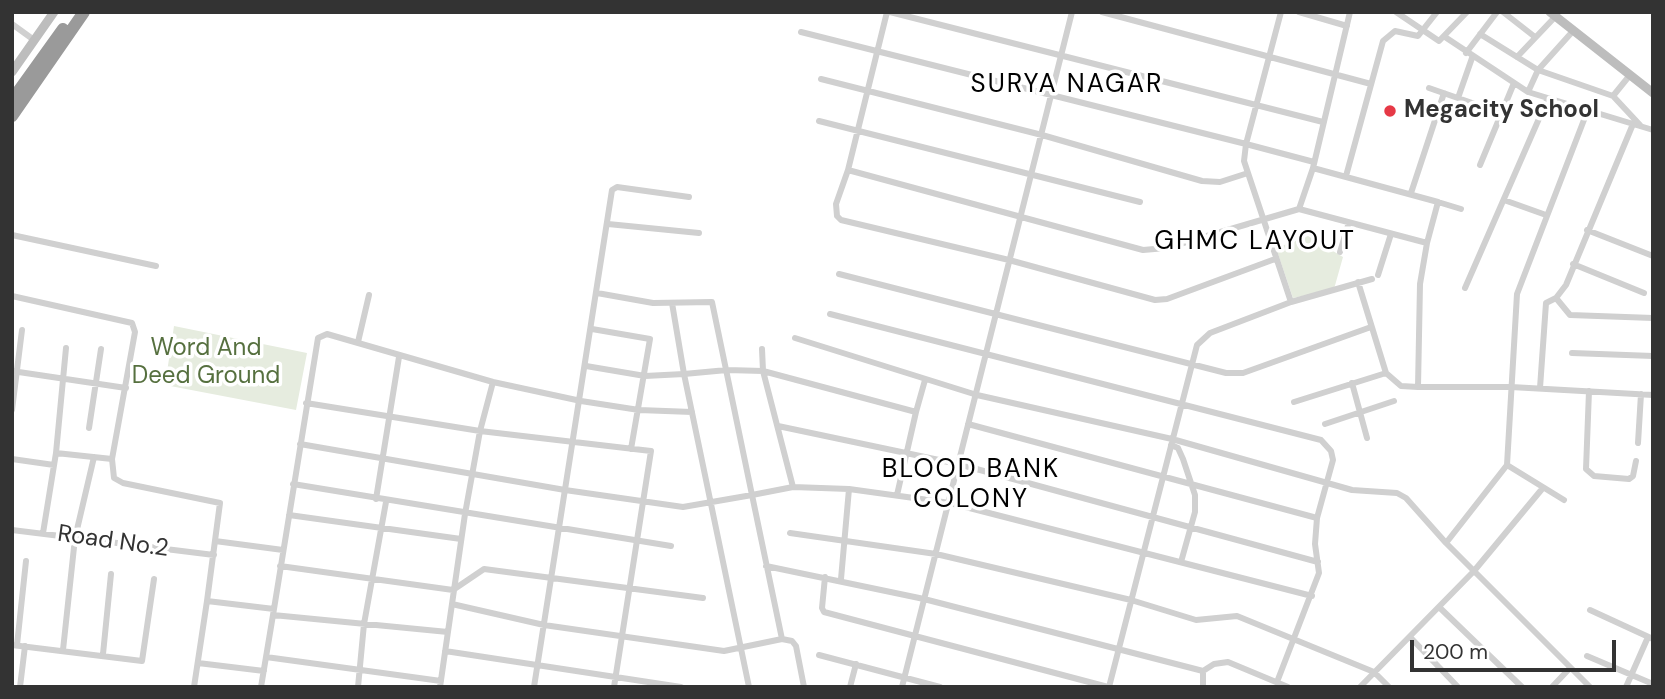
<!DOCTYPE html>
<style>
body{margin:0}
#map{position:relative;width:1665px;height:699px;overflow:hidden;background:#fff;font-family:"DM Sans",sans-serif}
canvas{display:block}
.frame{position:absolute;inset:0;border:14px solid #333;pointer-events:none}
.scale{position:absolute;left:1410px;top:640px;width:206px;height:32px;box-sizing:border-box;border:4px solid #333;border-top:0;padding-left:9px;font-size:21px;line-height:24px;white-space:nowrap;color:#333;-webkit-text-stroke:5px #fff;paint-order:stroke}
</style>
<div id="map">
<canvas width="1665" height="699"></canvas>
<div class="frame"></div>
<div class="scale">200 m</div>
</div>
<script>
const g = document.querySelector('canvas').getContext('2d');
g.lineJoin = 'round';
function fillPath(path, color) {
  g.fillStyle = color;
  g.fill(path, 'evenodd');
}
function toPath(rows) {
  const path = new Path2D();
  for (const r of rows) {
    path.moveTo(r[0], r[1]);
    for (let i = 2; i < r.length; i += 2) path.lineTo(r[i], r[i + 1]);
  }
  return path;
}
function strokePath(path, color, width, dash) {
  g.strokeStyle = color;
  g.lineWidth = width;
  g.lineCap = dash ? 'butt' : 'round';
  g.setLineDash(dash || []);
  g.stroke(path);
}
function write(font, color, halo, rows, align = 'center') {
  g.font = font + ' "DM Sans",sans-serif';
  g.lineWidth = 7;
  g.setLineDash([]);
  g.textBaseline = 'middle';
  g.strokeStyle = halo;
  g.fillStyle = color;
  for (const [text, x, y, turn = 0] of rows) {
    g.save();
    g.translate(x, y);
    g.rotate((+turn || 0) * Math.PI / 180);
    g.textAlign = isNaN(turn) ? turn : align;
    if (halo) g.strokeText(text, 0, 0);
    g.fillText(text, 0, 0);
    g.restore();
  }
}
const green = toPath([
 [1308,236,1343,257,1334,289,1293,298,1276,248],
 [174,326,307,353,296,410,165,385]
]);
const street = toPath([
 [887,12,848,170,836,204,837,216,841,220,1009,260,1155,300,1167,299,1275,259],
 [890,12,1323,122],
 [1102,12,1371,84],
 [1299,12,1347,26],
 [1350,12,1313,168,1438,202,1427,243,1420,284,1418,387,1511,387,1653,395],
 [1396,12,1439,41,1467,12],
 [1503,12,1535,37],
 [12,24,34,40],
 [801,32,1246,144,1281,12],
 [1480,34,1538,70,1613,96,1630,75],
 [1445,37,1528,92,1653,130],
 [1466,53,1497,12],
 [1517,57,1555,17],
 [821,79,1042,135,1202,181,1220,182,1248,173],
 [1429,88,1501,113],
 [1528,92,1538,70,1573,31],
 [1613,96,1640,125],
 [1458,98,1472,58],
 [819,121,1140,202],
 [1480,165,1514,83],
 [1313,168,1299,209,1427,243],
 [848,170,1143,250,1166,248,1299,209],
 [1346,176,1383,41,1395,31,1418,36,1437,12],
 [1411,193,1444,93],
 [1504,200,1546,215],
 [1438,202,1461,209],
 [608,224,699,233],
 [1587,230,1653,256],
 [12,235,156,266],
 [1340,252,1349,222],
 [1573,264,1644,293],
 [839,274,1226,373,1243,373,1371,327],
 [1378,275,1391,234],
 [1358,282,1386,373,1401,386,1418,387],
 [1465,288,1548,98],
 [597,293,653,303,712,302,752,495,793,487,849,489,950,503,1312,596],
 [12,296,132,323,135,332,112,459,114,478,123,483,220,503,207,601,274,609],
 [1556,298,1570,315,1653,318],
 [1291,302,1244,161,1246,144,1314,162],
 [830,314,1321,440,1331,451,1333,460,1317,518,968,424],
 [592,329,650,339,631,449],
 [795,338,977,395,1172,439,1352,490,1397,493,1406,498,1446,543,1590,687],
 [358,342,369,295],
 [762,349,763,371,793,487],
 [1572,353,1653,356],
 [586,366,645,376,684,374,672,303],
 [12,371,126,388],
 [1352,383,1367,438],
 [1540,388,1546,303,1556,298,1566,285,1633,124],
 [1589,391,1586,469,1594,476,1629,479,1633,476,1636,461],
 [1294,402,1386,373],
 [306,403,480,431,651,451,614,687],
 [12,410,22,330],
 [1325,424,1394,401],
 [778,426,958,464,1318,562],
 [89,428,101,349],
 [1638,443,1641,394],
 [300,444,565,490,683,507,752,495,782,639,724,651,544,625,452,604],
 [1171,445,1178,448,1183,459,1195,495,1195,512,1181,562],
 [56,453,112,459],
 [12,459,54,465],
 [1507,465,1564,500],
 [293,484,671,546],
 [897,495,916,412],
 [376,499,399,357],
 [289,515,461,539],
 [12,530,214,555],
 [43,533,56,453,66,348],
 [790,533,936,554,1131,600,1196,620,1237,616,1374,672,1389,687],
 [215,541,283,550],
 [1446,543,1507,465,1517,294,1587,112],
 [280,566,453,590,484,569,703,598],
 [766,566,924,599,1203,671,1214,664,1228,662,1288,687],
 [825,577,822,608,824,612,1108,687],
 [841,579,849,489],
 [1439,607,1522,687],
 [1590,610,1653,639],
 [448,632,273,615,318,338,327,334,493,382,581,401,639,410,692,412],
 [1410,637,1458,687],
 [782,639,792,641,796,646,804,687],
 [12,645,142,661,154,579],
 [17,645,26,561],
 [63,650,75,538,94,457],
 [445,651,681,687],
 [103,654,111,574],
 [819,655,940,687],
 [1587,656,1653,684],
 [266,657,441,681],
 [198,663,264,671],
 [1277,682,1319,573,1315,544,1317,518],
 [20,687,25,646],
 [194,687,207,601],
 [261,687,273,615],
 [358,687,364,624,386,502],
 [440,687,465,514,480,431,493,382],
 [534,687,612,190,617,187,689,197],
 [749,687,684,374,727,370,763,371,916,412,925,380],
 [850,687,856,664],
 [902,687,1072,12],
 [1109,687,1197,345,1210,333,1291,302,1372,279],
 [1203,687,1203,671],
 [1360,687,1474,571,1542,489],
 [1552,687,1570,668],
 [1626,687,1648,637]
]);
const secondary = toPath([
 [1550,12,1653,93],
 [12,72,54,12]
]);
const highway = toPath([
 [12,100,63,29],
 [12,116,84,12]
]);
const markers = [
 [1390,111,7,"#e63946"]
];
const poiNames = [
 ["Megacity School",1404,111]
];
const parkNames = [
 ["Word And",206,349],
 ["Deed Ground",206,377]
];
const streetNames = [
 ["Road No.2",113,542,8]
];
const neighbourhoodNames = [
 ["SURYA NAGAR",1067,85],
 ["GHMC LAYOUT",1255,242],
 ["BLOOD BANK",971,470],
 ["COLONY",971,500]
];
fillPath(green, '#e6ecdf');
strokePath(street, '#d0d0d0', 6);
strokePath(secondary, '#bdbdbd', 9);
strokePath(highway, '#9a9a9a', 12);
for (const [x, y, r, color] of markers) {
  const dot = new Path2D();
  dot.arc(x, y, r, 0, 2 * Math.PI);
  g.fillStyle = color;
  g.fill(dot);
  strokePath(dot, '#fff', 2.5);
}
write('bold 24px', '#333', '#fff', poiNames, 'left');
write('24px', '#56703f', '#fff', parkNames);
write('24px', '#333', '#fff', streetNames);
g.letterSpacing = '2px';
write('26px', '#000', '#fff', neighbourhoodNames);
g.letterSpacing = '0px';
</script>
